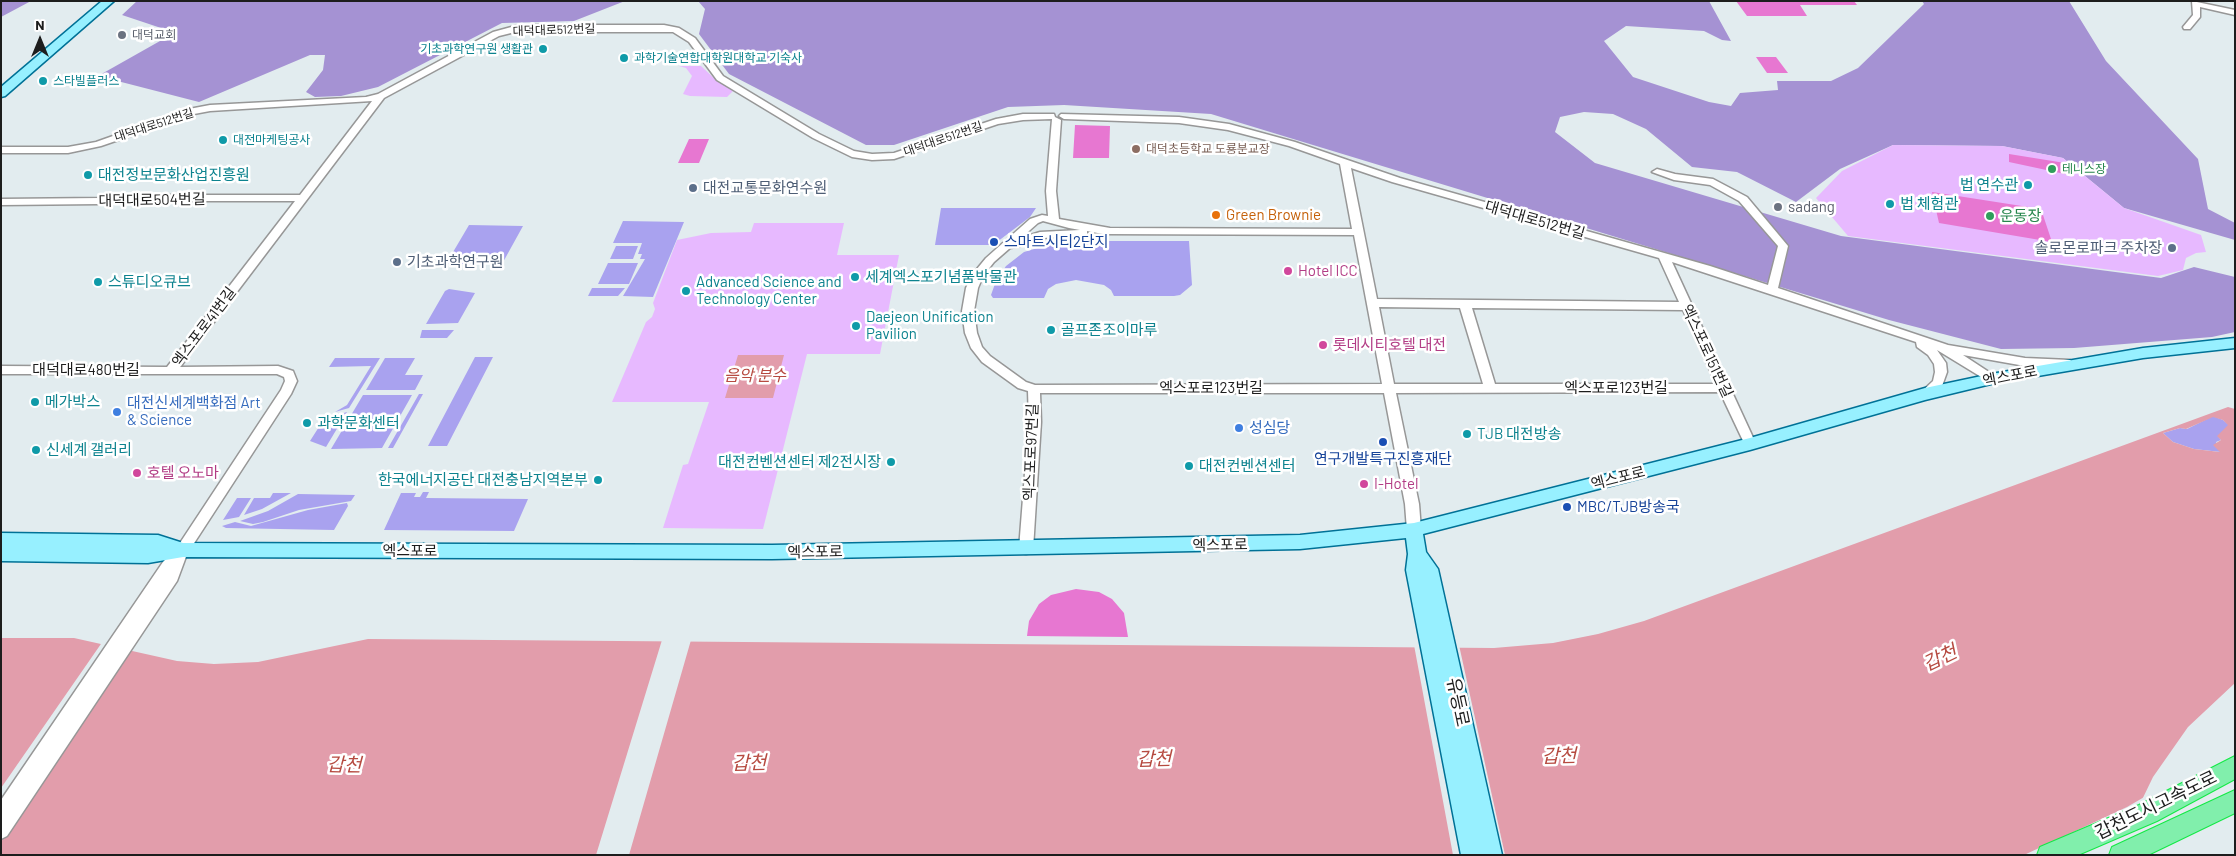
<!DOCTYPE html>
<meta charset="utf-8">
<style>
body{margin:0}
#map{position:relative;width:2236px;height:856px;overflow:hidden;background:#e2ecef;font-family:Barlow,sans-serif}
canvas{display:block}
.frame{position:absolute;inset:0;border:2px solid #1d1d1d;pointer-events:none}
.north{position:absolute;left:15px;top:15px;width:50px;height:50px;-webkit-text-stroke:4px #fff;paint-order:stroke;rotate:0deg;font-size:14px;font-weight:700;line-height:20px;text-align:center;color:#1d1d1d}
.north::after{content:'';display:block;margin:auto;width:18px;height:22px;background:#1d1d1d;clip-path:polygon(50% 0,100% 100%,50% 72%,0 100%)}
</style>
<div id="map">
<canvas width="2236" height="856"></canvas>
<div class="frame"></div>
<div class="north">N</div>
</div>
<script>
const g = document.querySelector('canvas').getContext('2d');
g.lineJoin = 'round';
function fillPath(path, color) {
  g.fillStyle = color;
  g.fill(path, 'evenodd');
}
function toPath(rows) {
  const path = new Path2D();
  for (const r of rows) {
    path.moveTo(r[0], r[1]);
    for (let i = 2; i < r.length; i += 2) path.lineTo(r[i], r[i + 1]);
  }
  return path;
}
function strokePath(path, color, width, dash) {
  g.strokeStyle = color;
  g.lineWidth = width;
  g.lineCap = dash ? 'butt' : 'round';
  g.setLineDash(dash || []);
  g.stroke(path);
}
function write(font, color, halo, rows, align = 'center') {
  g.font = font + ' Barlow,"Noto Sans KR",sans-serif';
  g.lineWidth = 5;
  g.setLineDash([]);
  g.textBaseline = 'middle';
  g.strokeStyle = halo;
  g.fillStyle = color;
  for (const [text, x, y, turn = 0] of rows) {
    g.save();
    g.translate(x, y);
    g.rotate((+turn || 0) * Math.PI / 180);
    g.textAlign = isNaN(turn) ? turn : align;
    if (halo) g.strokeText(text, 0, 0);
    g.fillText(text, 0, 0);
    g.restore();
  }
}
const grass = toPath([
 [941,208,1036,208,1030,217,993,245,935,245],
 [623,221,684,222,653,297,623,296,645,259,640,259,642,254,638,254,642,243,613,243],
 [469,225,523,226,502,264,446,264],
 [1075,241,1189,241,1192,285,1180,295,1174,296,1114,296,1111,290,1104,285,1076,280,1056,284,1048,289,1044,298,993,298,991,295,996,281,1006,266,1024,252,1051,244],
 [616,246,638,246,633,259,610,259],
 [608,263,638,263,629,284,598,284],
 [592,288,625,288,618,296,588,296],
 [449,289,475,293,458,323,426,324,445,291],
 [422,330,454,330,447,338,420,338],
 [475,357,493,357,447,446,428,446],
 [335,358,380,358,349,408,335,412,347,405,371,366,329,367],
 [385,358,415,358,405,375,423,375,415,390,366,390],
 [419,394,423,394,393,448,388,448],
 [363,395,412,395,382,448,331,449],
 [347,412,326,447,310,441,324,419],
 [2213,416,2223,420,2229,425,2218,436,2221,440,2216,442,2221,452,2194,449,2173,442,2163,433,2180,428,2187,429],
 [423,492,429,492,426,498,528,499,514,531,384,530,401,493,416,493,414,497,420,497],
 [273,493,291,493,262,509,244,515,254,498,270,498],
 [298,494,355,495,351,501,299,510,263,522,253,524,240,521,268,511],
 [237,498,251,498,239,517,223,520],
 [347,503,348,506,334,530,226,528,222,526,235,522,251,526,308,510]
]);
const forest = toPath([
 [1,1,31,1,1,17],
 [137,1,625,1,574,21,502,23,378,87,341,96,315,97,306,92,323,70,325,55,310,55,199,102,98,76,160,41,164,29,122,15],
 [698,1,1709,1,1731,41,1722,40,1704,31,1626,26,1604,41,1633,77,1709,102,1731,106,1740,93,1778,90,1777,81,1831,81,1858,68,1924,4,1922,1,2069,1,2106,61,2198,159,2208,209,2235,223,2235,240,2124,208,2063,158,2002,146,1893,145,1840,169,1796,202,1737,172,1692,167,1646,129,1613,114,1584,112,1560,117,1555,132,1595,163,1841,236,2161,278,2194,267,2235,277,2235,332,2212,337,2074,348,2001,349,1889,320,1211,114,1064,105,1008,107,894,145,866,145,729,74,699,34,705,9]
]);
const park = toPath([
 [679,66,701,66,716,80,733,91,727,97,690,96,683,94,692,76,686,68],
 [1893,145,2002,146,2063,158,2124,208,2201,235,2206,252,2196,253,2186,258,2183,270,2158,276,1848,236,1816,198,1842,171],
 [754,223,844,223,837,255,899,255,880,354,807,354,763,529,663,528,683,465,688,464,709,402,612,402,646,322,652,317,655,309,653,303,677,240,711,233,751,232]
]);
const pitch = toPath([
 [1736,1,1854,1,1857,5,1800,5,1807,16,1747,16],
 [1756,57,1776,57,1788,73,1767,73],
 [1075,125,1110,126,1109,158,1073,158],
 [689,139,709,139,699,163,678,163],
 [2009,154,2065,163,2065,174,2009,162],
 [1932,192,2041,209,2052,242,1939,223],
 [1076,589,1099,592,1112,599,1124,613,1128,637,1027,636,1029,621,1039,604,1051,595]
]);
const water = toPath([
 [738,355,784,355,773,398,725,398],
 [2228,407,2235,409,2235,683,2188,727,2153,777,2125,835,2118,855,1,855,1,638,74,638,177,661,214,664,258,662,368,639,1494,648,1553,643,1598,634,1644,621],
 [2213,417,2223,420,2228,425,2217,436,2221,440,2213,445,2220,452,2194,449,2173,442,2163,433,2180,428,2186,429]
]);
const pier = toPath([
 [662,640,691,640,629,855,596,855],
 [103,641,128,648,1,842,1,788],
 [1414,645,1459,645,1505,855,1453,855],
 [2146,796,2121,855,2024,855,2127,807]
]);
const minor = toPath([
 [2192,1,2235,10,2235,15,2200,7,2200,17,2190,29,2184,29,2183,27,2193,15,2192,1],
 [536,25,664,25,679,28,695,38,723,76,819,134,854,151,872,154,894,153,996,119,1023,114,1054,114,1055,117,1061,120,1056,191,1059,219,1110,228,1352,229,1340,164,1289,146,1228,130,1179,123,1064,119,1059,116,1061,114,1179,117,1229,124,1295,142,1400,178,1710,266,1768,285,1778,246,1739,201,1710,185,1674,180,1652,172,1657,169,1675,174,1713,179,1747,197,1788,246,1778,288,1948,345,2025,358,2070,360,2076,364,2070,368,2025,366,1963,355,1995,376,1997,379,1991,383,1937,350,1946,363,1947,372,1942,386,1925,398,1919,394,1933,381,1935,372,1934,364,1928,355,1917,347,1916,342,1672,262,1756,444,1754,447,1746,447,1720,392,1396,393,1419,504,1421,530,1419,534,1414,535,1409,534,1407,530,1405,504,1384,393,1040,393,1041,422,1033,549,1031,553,1026,554,1021,553,1019,549,1029,422,1028,391,1018,388,982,362,971,348,965,333,962,311,966,288,972,275,986,258,1030,219,1042,215,1048,216,1046,191,1052,119,1023,120,998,124,894,159,872,160,852,157,813,138,717,80,689,42,673,32,515,32,499,36,384,98,180,367,278,366,293,371,297,381,291,394,187,554,177,581,7,836,1,839,1,800,163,562,178,546,281,390,285,381,284,377,277,374,1,374,1,366,167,367,295,201,120,201,100,204,1,205,1,199,100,198,120,195,300,195,372,101,210,111,194,114,101,146,68,153,1,153,1,147,68,147,96,142,189,109,210,105,366,97,378,94,493,32,515,26,536,25],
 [1351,168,1392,182,1659,258,1679,302,1377,299,1351,168],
 [1043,221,1069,228,1080,230,1040,232,1021,238,1038,223,1043,221],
 [1087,231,1103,234,1354,235,1382,384,1035,385,1026,382,990,356,982,347,977,333,974,311,978,288,983,276,994,262,1010,248,1017,247,1041,238,1083,236,1087,235,1087,231],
 [1379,307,1460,308,1483,384,1394,384,1379,307],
 [1472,308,1683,310,1716,384,1495,384,1472,308]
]);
const major = toPath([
 [102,1,114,1,5,96,1,97,1,87,102,1],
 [2235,338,2235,348,2143,358,1991,384,1925,400,1750,450,1423,534,1426,552,1438,569,1502,855,1461,855,1406,570,1408,554,1406,538,1300,549,772,559,183,557,148,563,1,561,1,547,149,549,1,547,1,533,158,535,183,543,772,545,1300,535,1414,523,1750,438,1925,388,1991,374,2143,348,2235,338]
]);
const highway = toPath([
 [2235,756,2235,779,2157,821,2078,855,2037,855,2040,847,2139,805,2235,756],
 [2235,790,2235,813,2148,855,2109,855,2112,847,2235,790]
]);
const markers = [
 [122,35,5,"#6b7280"],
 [543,49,5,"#0f9aa8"],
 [624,58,5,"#0f9aa8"],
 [43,81,5,"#0f9aa8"],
 [223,140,5,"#0f9aa8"],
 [1136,149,5,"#8d6e63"],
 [2052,169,5,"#2e9e5b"],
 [88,175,5,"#0f9aa8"],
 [2028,185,5,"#0f9aa8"],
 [693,188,5,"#5c6f8a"],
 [1890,204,5,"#0f9aa8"],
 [1778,207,5,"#6b7280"],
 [1216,215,5,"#e8710a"],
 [1990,216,5,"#2e9e5b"],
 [994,242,5,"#1a4fb4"],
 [2172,248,5,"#5c6f8a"],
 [397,262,5,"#5c6f8a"],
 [1288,271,5,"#d1479c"],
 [855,277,5,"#0f9aa8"],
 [98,282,5,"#0f9aa8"],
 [686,291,5,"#0f9aa8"],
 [856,326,5,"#0f9aa8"],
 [1051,330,5,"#0f9aa8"],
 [1323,345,5,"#d1479c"],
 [35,402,5,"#0f9aa8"],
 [117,412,5,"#3f7fe0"],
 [307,423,5,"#0f9aa8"],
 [1239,428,5,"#3f7fe0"],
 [1467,434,5,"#0f9aa8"],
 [1383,442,5,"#1a4fb4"],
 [36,450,5,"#0f9aa8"],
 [891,462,5,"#0f9aa8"],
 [1189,466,5,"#0f9aa8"],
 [137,473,5,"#d1479c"],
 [598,480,5,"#0f9aa8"],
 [1364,484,5,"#d1479c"],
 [1567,507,5,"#1a4fb4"]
];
const farStreetnames = [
 ["대덕대로512번길",554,30,-2],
 ["대덕대로512번길",154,125,-18],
 ["대덕대로512번길",943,139,-19]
];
const farWorshipnames = [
 ["대덕교회",132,35]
];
const farCulturenames = [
 ["기초과학연구원 생활관",533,49,"right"],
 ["과학기술연합대학원대학교 기숙사",634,58],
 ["스타빌플러스",53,81],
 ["대전마케팅공사",233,140]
];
const farEducationnames = [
 ["대덕초등학교 도룡분교장",1146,149]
];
const farLeisurenames = [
 ["테니스장",2062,169]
];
const cultureNames = [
 ["대전정보문화산업진흥원",98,175],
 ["법 연수관",2018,185,"right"],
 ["법 체험관",1900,204],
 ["세계엑스포기념품박물관",865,277],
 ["스튜디오큐브",108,282],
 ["Advanced Science and",696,282],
 ["Technology Center",696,299],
 ["Daejeon Unification",866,317],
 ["Pavilion",866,334],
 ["골프존조이마루",1061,330],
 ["메가박스",45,402],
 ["과학문화센터",317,423],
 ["TJB 대전방송",1477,434],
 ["신세계 갤러리",46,450],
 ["대전컨벤션센터 제2전시장",881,462,"right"],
 ["대전컨벤션센터",1199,466],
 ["한국에너지공단 대전충남지역본부",588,480,"right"]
];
const serviceNames = [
 ["대전교통문화연수원",703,188],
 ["솔로몬로파크 주차장",2162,248,"right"],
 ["기초과학연구원",407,262]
];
const streetNames = [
 ["대덕대로504번길",152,200,-1],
 ["대덕대로512번길",1535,220,16],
 ["엑스포로41번길",204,327,-53],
 ["엑스포로151번길",1707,351,65],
 ["대덕대로480번길",86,370],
 ["엑스포로",2010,376,-11],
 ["엑스포로123번길",1211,388],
 ["엑스포로123번길",1616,388],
 ["엑스포로97번길",1031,452,-88],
 ["엑스포로",1618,478,-14],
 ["엑스포로",1220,545,-1],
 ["엑스포로",410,551],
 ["엑스포로",815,552,-1]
];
const worshipNames = [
 ["sadang",1788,207]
];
const foodNames = [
 ["Green Brownie",1226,215]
];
const leisureNames = [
 ["운동장",2000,216]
];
const transitNames = [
 ["스마트시티2단지",1004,242],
 ["연구개발특구진흥재단",1383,459,"center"],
 ["MBC/TJB방송국",1577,507]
];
const hotelNames = [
 ["Hotel ICC",1298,271],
 ["롯데시티호텔 대전",1333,345],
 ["호텔 오노마",147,473],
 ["I-Hotel",1374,484]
];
const shopNames = [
 ["대전신세계백화점 Art",127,403],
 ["& Science",127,420],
 ["성심당",1249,428]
];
const waterNames = [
 ["음악 분수",755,376]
];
const nearStreetnames = [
 ["유등로",1458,702,78],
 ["갑천도시고속도로",2156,805,-26]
];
const nearWaternames = [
 ["갑천",1940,658,-26],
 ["갑천",1559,756,-1],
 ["갑천",1154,759,-1],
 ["갑천",749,763,-1],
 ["갑천",344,765,1]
];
fillPath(grass, '#a9a2ef');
fillPath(forest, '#a592d3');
fillPath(park, '#e7b9ff');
fillPath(pitch, '#e777d1');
fillPath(water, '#e29dab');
fillPath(pier, '#e2ecef');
strokePath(minor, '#979797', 3);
strokePath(major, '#007196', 3);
strokePath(highway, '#13e945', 2);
fillPath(minor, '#fff');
fillPath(major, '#97f0ff');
fillPath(highway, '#81efac');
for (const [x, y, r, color] of markers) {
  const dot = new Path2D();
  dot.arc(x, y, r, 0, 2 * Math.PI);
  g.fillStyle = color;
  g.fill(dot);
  strokePath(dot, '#fff', 2);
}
write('12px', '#1d1d1d', '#fff', farStreetnames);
write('12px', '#5b616d', '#fff', farWorshipnames, 'left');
write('12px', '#0d838f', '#fff', farCulturenames, 'left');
write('12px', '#785e54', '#fff', farEducationnames, 'left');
write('12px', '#27864d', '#fff', farLeisurenames, 'left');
write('15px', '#0d838f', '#fff', cultureNames, 'left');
write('15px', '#4e5e75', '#fff', serviceNames, 'left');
write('15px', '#1d1d1d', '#fff', streetNames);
write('15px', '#5b616d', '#fff', worshipNames, 'left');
write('15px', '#c56008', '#fff', foodNames, 'left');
write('15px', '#27864d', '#fff', leisureNames, 'left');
write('15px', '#164399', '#fff', transitNames, 'left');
write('15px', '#b23c85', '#fff', hotelNames, 'left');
write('15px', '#366cbe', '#fff', shopNames, 'left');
write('italic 16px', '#b64a40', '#fff', waterNames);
write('18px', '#1d1d1d', '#fff', nearStreetnames);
write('italic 19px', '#b64a40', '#fff', nearWaternames);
</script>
